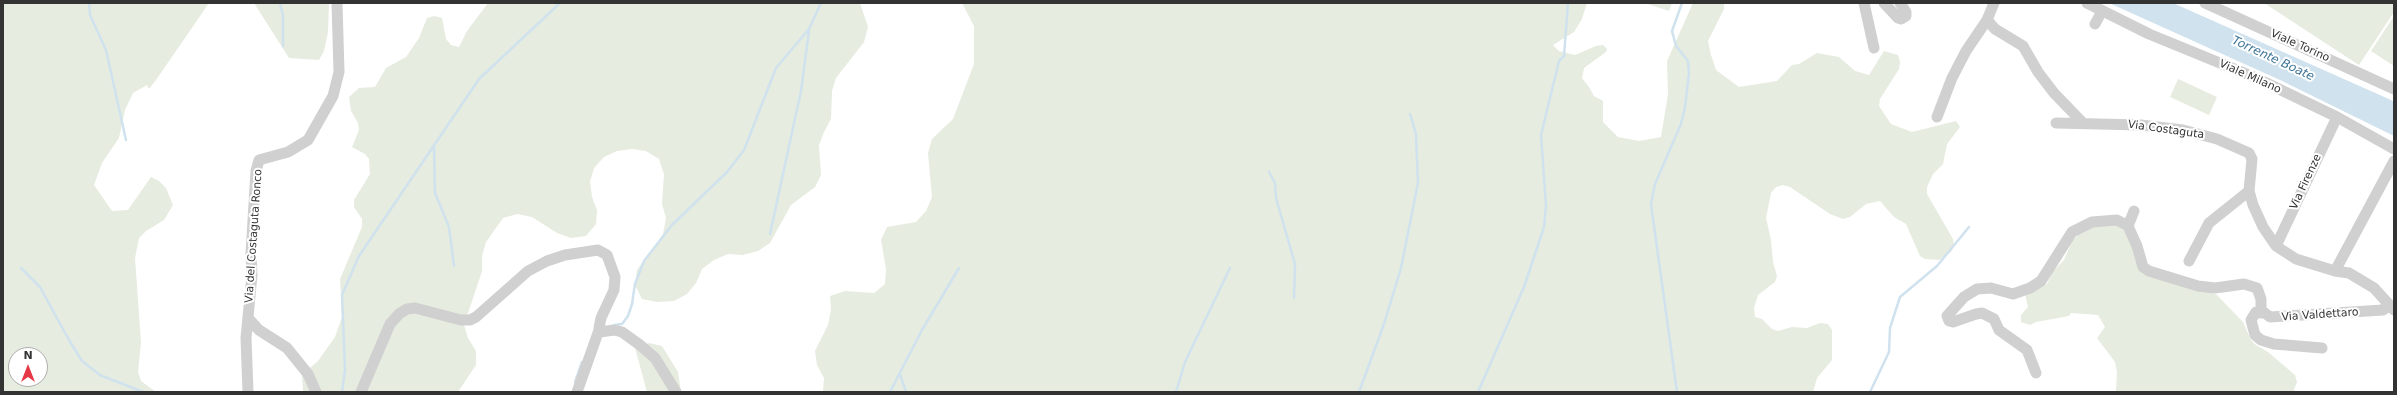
<!DOCTYPE html>
<style>
body{margin:0}
#map{position:relative;width:2397px;height:395px;overflow:hidden;background:#fff;font-family:"DejaVu Sans",sans-serif}
canvas{display:block}
.frame{position:absolute;inset:0;border:4px solid #333;pointer-events:none}
.north{position:absolute;left:8px;top:347px;width:40px;height:40px;box-sizing:border-box;background:#fff;border:1px solid #adadad;border-radius:50%;rotate:0deg;font-size:11px;font-weight:700;line-height:16px;text-align:center;color:#333}
.north::after{content:'';display:block;margin:auto;width:14px;height:18px;background:#e63946;clip-path:polygon(50% 0,100% 100%,50% 72%,0 100%)}
</style>
<div id="map">
<canvas width="2397" height="395"></canvas>
<div class="frame"></div>
<div class="north">N</div>
</div>
<script>
const g = document.querySelector('canvas').getContext('2d');
g.lineJoin = 'round';
function fillPath(path, color) {
  g.fillStyle = color;
  g.fill(path, 'evenodd');
}
function toPath(rows) {
  const path = new Path2D();
  for (const r of rows) {
    path.moveTo(r[0], r[1]);
    for (let i = 2; i < r.length; i += 2) path.lineTo(r[i], r[i + 1]);
  }
  return path;
}
function strokePath(path, color, width, dash) {
  g.strokeStyle = color;
  g.lineWidth = width;
  g.lineCap = dash ? 'butt' : 'round';
  g.setLineDash(dash || []);
  g.stroke(path);
}
function write(font, color, halo, rows, align = 'center') {
  g.font = font + ' "DejaVu Sans",sans-serif';
  g.lineWidth = 4;
  g.setLineDash([]);
  g.textBaseline = 'middle';
  g.strokeStyle = halo;
  g.fillStyle = color;
  for (const [text, x, y, turn = 0] of rows) {
    g.save();
    g.translate(x, y);
    g.rotate((+turn || 0) * Math.PI / 180);
    g.textAlign = isNaN(turn) ? turn : align;
    if (halo) g.strokeText(text, 0, 0);
    g.fillText(text, 0, 0);
    g.restore();
  }
}
const green = toPath([
 [3,3,209,3,156,80,149,89,147,85,133,93,125,110,119,138,102,163,94,185,112,211,128,210,151,177,159,181,166,188,173,205,164,220,146,231,139,238,135,258,141,342,138,372,141,381,156,392,3,392],
 [16,355,40,355,40,379,16,379],
 [254,3,329,3,328,32,324,51,319,60,289,58],
 [488,3,860,3,868,27,864,42,836,78,832,91,831,119,824,132,819,145,821,175,815,187,791,205,770,243,758,251,743,255,728,254,714,260,702,269,696,283,687,294,674,301,657,302,642,299,635,285,637,270,663,234,666,218,662,204,664,174,659,159,646,151,632,149,617,151,604,157,594,168,590,182,592,197,597,210,596,224,586,236,571,238,557,233,532,217,517,214,503,218,486,242,482,256,482,271,464,325,468,338,476,351,476,365,458,392,303,392,302,375,318,361,335,337,342,317,340,279,362,227,362,219,354,207,354,200,370,174,369,159,365,154,352,147,359,130,358,123,351,111,349,97,359,88,375,87,386,68,406,57,419,38,427,18,434,16,442,18,446,39,451,45,459,47,467,31],
 [962,3,1587,3,1582,19,1574,32,1553,45,1559,51,1575,55,1596,46,1603,45,1607,49,1606,52,1584,68,1582,78,1589,87,1594,96,1603,101,1603,122,1618,137,1639,141,1661,137,1668,94,1667,61,1693,3,1724,3,1724,9,1708,41,1711,55,1716,70,1739,87,1777,81,1792,65,1799,64,1817,53,1839,57,1855,71,1869,75,1884,51,1898,55,1900,62,1899,69,1880,99,1879,106,1891,124,1912,132,1956,121,1960,127,1947,144,1943,164,1933,174,1927,187,1927,194,1953,239,1954,246,1951,252,1939,260,1925,259,1920,256,1906,224,1894,217,1880,201,1866,204,1850,217,1843,219,1830,214,1790,187,1783,185,1776,187,1771,193,1766,218,1771,240,1773,262,1777,276,1775,282,1758,295,1754,308,1755,317,1762,319,1772,329,1778,331,1792,327,1807,328,1820,323,1828,324,1832,330,1832,360,1817,378,1813,392,823,392,824,378,817,365,815,351,828,325,831,310,830,296,845,291,874,293,885,284,886,269,881,240,887,227,916,222,926,211,932,197,928,153,932,139,953,119,974,64,974,26],
 [1645,3,1672,3,1669,11],
 [2264,3,2394,3,2394,12,2359,65],
 [2394,16,2394,66,2371,51],
 [2178,79,2217,97,2209,115,2170,97],
 [2095,225,2117,225,2125,231,2141,267,2217,295,2243,322,2251,340,2256,345,2268,352,2295,375,2297,382,2293,392,2116,392,2117,372,2115,362,2097,338,2105,327,2098,315,2071,313,2069,316,2036,322,2030,325,2021,322,2021,315,2028,307,2025,294,2047,284,2053,271,2064,260,2072,241,2079,234],
 [649,343,662,346,678,372,681,392,647,392,635,348]
]);
const water = toPath([
 [2109,3,2173,3,2391,100,2394,102,2394,136,2280,80]
]);
const stream = toPath([
 [89,3,90,15,106,50,126,140],
 [280,3,283,16,283,46],
 [434,146,435,193,449,227,454,266],
 [1269,172,1275,183,1276,198,1295,264,1294,298],
 [770,234,801,91,809,31],
 [21,268,40,287,69,340,82,361,100,375,143,392],
 [614,325,622,324,628,316,632,304,635,284,644,261,672,225,727,172,744,150,776,68,809,29,821,3],
 [900,374,906,392],
 [575,382,582,362],
 [342,392,345,370,342,295,359,256,479,79,560,3],
 [890,392,922,330,959,268],
 [1176,392,1185,362,1230,268],
 [1359,392,1384,324,1401,268,1418,183,1416,134,1410,114],
 [1478,392,1524,287,1544,227,1546,206,1541,135,1559,61,1564,56,1568,3],
 [1677,392,1651,204,1655,184,1681,124,1685,107,1689,73,1688,61,1676,46,1672,31,1682,3],
 [1870,392,1889,352,1890,328,1900,297,1937,266,1969,227]
]);
const minor = toPath([
 [1864,3,1874,48],
 [1884,3,1898,18,1901,19,1906,16,1906,12,1900,3],
 [2087,3,2149,34,2254,77,2337,117,2394,149],
 [2205,3,2394,89],
 [1987,20,1995,29,2023,46,2038,72,2054,93,2082,122],
 [2095,24,2102,11],
 [1937,117,1952,78,1966,51,1987,20,1994,3],
 [2056,123,2141,125,2183,130,2217,139,2249,153,2252,159,2249,191,2253,205,2263,227,2276,246,2296,259,2335,271,2349,273,2374,288,2394,310],
 [2128,226,2134,211],
 [2276,246,2337,117],
 [2189,261,2209,223,2249,191],
 [2335,271,2394,161],
 [2262,313,2256,312,2251,320,2255,335,2261,340,2274,344,2322,348],
 [248,318,259,330,287,348,308,374,316,392],
 [2036,373,2027,350,1999,330,1994,319,1982,313,1976,314,1953,322,1949,321,1947,316,1964,297,1977,289,1991,288,2013,294,2030,288,2041,281,2072,232,2092,222,2117,220,2128,226,2137,246,2143,267,2149,271,2198,286,2215,288,2244,284,2257,288,2261,299,2261,310,2270,317,2383,310,2386,308,2386,302],
 [248,392,246,338,252,275,251,253,256,171,259,160,288,152,308,140,333,96,339,72,337,3],
 [361,392,390,324,399,314,407,309,415,308,461,320,470,320,476,317,528,271,547,261,565,255,598,250,607,255,615,277,614,290,601,318,599,328,600,332,614,330,622,332,640,345,655,358,676,392],
 [577,392,599,330]
]);
const streetNames = [
 ["Viale Torino",2300,46,24],
 ["Viale Milano",2250,77,24],
 ["Via Costaguta",2166,130,8],
 ["Via Firenze",2306,182,-65],
 ["Via del Costaguta Ronco",254,236,-86],
 ["Via Valdettaro",2320,315,-4]
];
const waterNames = [
 ["Torrente Boate",2273,59,25]
];
fillPath(green, '#e6ecdf');
fillPath(water, '#cfe2ee');
strokePath(stream, '#cfe2ee', 2.5);
strokePath(minor, '#d0d0d0', 11);
write('11px', '#333', '#fff', streetNames);
write('italic 12px', '#3f7597', '#fff', waterNames);
</script>
